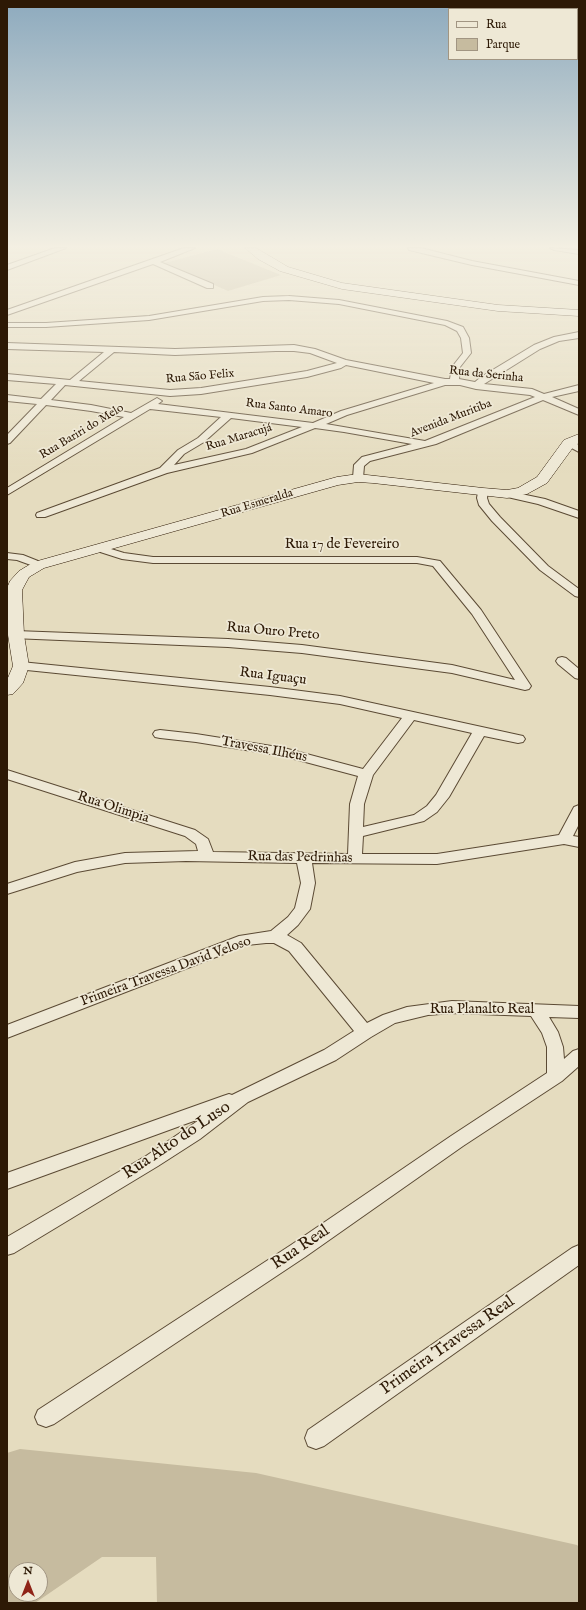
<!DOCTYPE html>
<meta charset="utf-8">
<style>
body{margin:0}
#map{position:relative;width:586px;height:1610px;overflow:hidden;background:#e5dcbf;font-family:"IM FELL English",serif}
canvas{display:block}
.frame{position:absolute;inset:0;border:8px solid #2d1905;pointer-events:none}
.legend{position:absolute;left:448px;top:8px;width:130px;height:52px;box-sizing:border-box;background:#eee8d5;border:1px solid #a19582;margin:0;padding:5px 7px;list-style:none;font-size:12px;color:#2d1905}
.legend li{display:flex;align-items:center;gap:8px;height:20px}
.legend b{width:20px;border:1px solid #a19582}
.north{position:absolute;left:8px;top:1562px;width:40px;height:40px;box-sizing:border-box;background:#eee8d5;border:1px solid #a19582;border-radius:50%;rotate:0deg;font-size:11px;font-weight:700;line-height:16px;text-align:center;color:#2d1905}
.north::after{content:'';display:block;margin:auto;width:14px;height:18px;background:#8f2418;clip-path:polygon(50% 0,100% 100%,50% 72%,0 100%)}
</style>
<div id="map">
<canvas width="586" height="1610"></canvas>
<div class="frame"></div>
<ul class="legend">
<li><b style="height:5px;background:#eee8d5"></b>Rua</li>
<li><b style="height:11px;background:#c6bb9f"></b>Parque</li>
</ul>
<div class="north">N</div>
</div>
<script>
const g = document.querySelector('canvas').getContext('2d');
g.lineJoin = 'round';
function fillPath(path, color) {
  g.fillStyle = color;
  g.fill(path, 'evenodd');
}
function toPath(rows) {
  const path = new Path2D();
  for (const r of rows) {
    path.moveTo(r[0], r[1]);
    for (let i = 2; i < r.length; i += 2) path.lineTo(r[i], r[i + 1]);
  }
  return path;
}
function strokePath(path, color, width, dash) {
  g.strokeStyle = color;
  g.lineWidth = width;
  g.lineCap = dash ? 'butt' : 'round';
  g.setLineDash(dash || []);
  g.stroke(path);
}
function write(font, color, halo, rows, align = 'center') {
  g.font = font + ' "IM FELL English",serif';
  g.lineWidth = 3.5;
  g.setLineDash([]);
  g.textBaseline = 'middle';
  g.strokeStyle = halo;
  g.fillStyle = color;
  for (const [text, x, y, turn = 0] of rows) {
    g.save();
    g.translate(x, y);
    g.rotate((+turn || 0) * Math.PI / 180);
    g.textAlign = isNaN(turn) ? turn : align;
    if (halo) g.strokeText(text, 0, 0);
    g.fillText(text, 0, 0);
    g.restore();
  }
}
const green = toPath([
 [217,249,281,275,228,291,164,263],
 [20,1449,256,1473,577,1545,579,1547,579,1603,157,1603,156,1557,102,1557,35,1603,7,1603,7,1453],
 [16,1570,40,1570,40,1594,16,1594]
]);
const street = toPath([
 [55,248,66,248,7,270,7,265,55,248],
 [184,248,195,248,160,262,213,284,213,288,207,288,153,264,7,315,7,310,184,248],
 [408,248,421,248,472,261,579,281,579,285,472,265,409,250,408,248],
 [550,248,579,250,579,254,554,250,550,248],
 [289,296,339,300,447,321,463,327,469,338,471,353,460,367,459,379,475,382,481,377,534,345,554,337,579,332,579,338,559,341,540,349,484,384,532,389,544,394,579,385,579,391,552,397,579,409,579,415,543,400,436,444,370,461,364,466,363,478,358,481,353,478,354,465,362,457,412,444,344,432,315,428,252,453,167,473,45,517,37,517,36,515,37,513,160,468,178,450,198,438,221,417,150,409,7,495,7,488,124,417,91,411,46,405,10,443,7,444,7,435,37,404,7,401,7,395,41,399,56,384,7,380,7,374,70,380,104,352,7,349,7,343,175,349,294,345,315,349,346,360,445,379,450,379,452,367,463,353,461,338,457,331,445,325,339,304,289,300,263,301,149,320,46,327,7,327,7,323,46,323,149,316,263,297,289,296],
 [276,351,294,351,310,353,337,363,307,371,201,388,170,390,79,381,114,352,175,355,276,351],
 [346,365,434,383,341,411,313,423,158,404,162,401,157,398,131,413,91,405,51,400,65,385,170,396,201,394,307,377,341,368,346,365],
 [445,385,460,385,476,389,530,395,535,397,425,441,326,424,347,415,445,385],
 [231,418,302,427,246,449,174,465,184,454,204,442,231,418],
 [569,440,579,445,579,452,566,445,564,443,569,440],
 [483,489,488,492,487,498,489,504,500,517,548,566,579,589,579,597,575,596,540,570,492,521,479,505,477,498,478,492,483,489],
 [507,491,545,499,579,511,579,518,538,504,503,496,502,494,503,492,507,491],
 [98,545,124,553,153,557,417,557,440,561,481,610,531,686,529,689,525,690,452,673,302,653,228,647,12,638,10,635,12,632,16,631,228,639,302,645,452,665,515,680,472,614,433,566,417,563,153,563,122,559,94,550,93,548,98,545],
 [7,553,23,555,43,563,45,565,39,568,17,560,7,559,7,553],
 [562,657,566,658,579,669,579,679,575,678,558,664,556,661,558,658,562,657],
 [21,662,270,687,340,696,523,736,525,739,523,742,518,743,484,736,449,797,437,812,424,821,363,836,362,854,437,854,559,835,574,807,579,805,579,824,573,836,579,837,579,847,564,844,437,864,312,863,315,883,310,909,298,925,287,935,301,943,367,1023,383,1015,407,1007,452,1001,579,1006,579,1018,549,1017,558,1032,563,1047,564,1059,573,1051,579,1049,579,1066,562,1081,463,1146,305,1257,54,1424,46,1427,38,1424,35,1417,38,1410,291,1245,451,1136,547,1073,547,1047,542,1033,531,1016,452,1013,428,1015,395,1023,371,1037,336,1060,248,1102,200,1139,158,1166,14,1253,7,1255,7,1237,146,1156,202,1118,7,1189,7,1173,223,1096,229,1094,232,1095,324,1050,354,1031,289,951,274,943,266,943,247,945,7,1038,7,1025,239,936,271,931,288,917,295,908,301,883,297,863,186,861,125,863,77,872,7,894,7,884,75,862,125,853,198,851,196,844,185,836,7,779,7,770,195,830,208,839,213,852,348,854,350,804,358,776,283,756,196,742,160,738,155,737,153,734,155,731,160,730,196,734,284,748,363,769,402,718,340,704,270,695,17,669,15,666,17,663,21,662],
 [414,720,472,733,436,795,427,806,414,815,363,827,364,804,373,775,414,720],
 [579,1245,579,1265,324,1446,316,1449,308,1446,305,1438,308,1430,572,1248,579,1245]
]);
const secondary = toPath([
 [245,248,256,248,288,267,342,283,498,305,579,310,579,316,498,311,342,289,280,271,258,259,245,248],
 [579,434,579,443,574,446,547,483,527,494,507,498,373,483,358,482,338,485,44,568,29,577,22,590,24,635,29,666,23,683,13,694,7,695,7,680,13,666,8,635,7,588,10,581,19,571,34,562,337,477,358,474,483,488,507,490,518,488,537,477,564,440,579,434]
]);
const farStreetnames = [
 ["Rua da Serinha",486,375,6],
 ["Rua São Felix",200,377,-5],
 ["Rua Santo Amaro",289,409,7],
 ["Avenida Muritiba",451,419,-21],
 ["Rua Bariri do Melo",82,432,-31],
 ["Rua Maracujá",239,438,-17],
 ["Rua Esmeralda",257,504,-17]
];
const streetNames = [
 ["Rua 17 de Fevereiro",342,545],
 ["Rua Ouro Preto",273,632,5],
 ["Rua Iguaçu",273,677,7],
 ["Travessa Ilhéus",264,750,11],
 ["Rua Olimpia",113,808,18],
 ["Rua das Pedrinhas",300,858,1],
 ["Primeira Travessa David Veloso",166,972,-20],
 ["Rua Planalto Real",482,1010]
];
const nearStreetnames = [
 ["Rua Alto do Luso",177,1141,-34],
 ["Rua Real",301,1248,-34],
 ["Primeira Travessa Real",448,1346,-35]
];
fillPath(green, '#c6bb9f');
strokePath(street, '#5b4a34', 2);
strokePath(secondary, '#2d1905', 1);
fillPath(street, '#eee8d5');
fillPath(secondary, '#eee8d5');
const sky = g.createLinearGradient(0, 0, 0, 473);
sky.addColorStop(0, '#8daabe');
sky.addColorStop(0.52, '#f3efe2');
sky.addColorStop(1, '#f3efe200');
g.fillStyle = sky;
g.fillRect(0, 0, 586, 473);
write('12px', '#2d1905', '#eee8d5', farStreetnames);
write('14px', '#2d1905', '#eee8d5', streetNames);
write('17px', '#2d1905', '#eee8d5', nearStreetnames);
</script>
